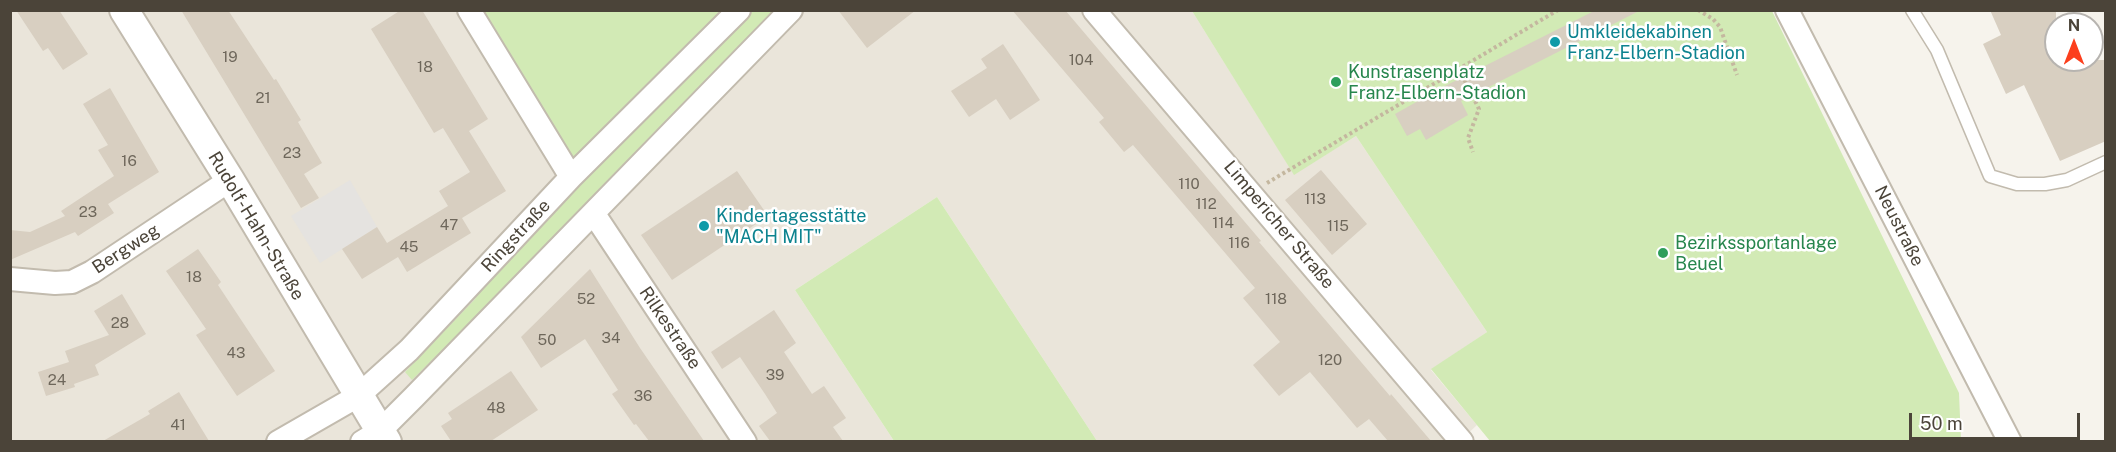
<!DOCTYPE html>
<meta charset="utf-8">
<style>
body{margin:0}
#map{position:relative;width:2116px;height:452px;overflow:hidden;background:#f6f3ec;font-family:"Public Sans",sans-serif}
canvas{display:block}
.frame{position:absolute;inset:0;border:12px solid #4b4439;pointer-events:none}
.north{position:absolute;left:2044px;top:12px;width:60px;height:60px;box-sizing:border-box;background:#fff;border:2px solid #b7b4b0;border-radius:50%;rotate:0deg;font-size:16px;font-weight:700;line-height:24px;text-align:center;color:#4b4439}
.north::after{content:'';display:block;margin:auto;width:21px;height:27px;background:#fc3f1d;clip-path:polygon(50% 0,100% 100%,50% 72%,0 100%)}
.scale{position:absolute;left:1909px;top:413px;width:171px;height:27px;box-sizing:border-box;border:3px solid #4b4439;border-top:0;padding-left:8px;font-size:18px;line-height:21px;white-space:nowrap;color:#4b4439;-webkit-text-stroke:4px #fff;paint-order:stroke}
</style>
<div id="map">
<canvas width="2116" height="452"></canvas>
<div class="frame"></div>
<div class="north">N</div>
<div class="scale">50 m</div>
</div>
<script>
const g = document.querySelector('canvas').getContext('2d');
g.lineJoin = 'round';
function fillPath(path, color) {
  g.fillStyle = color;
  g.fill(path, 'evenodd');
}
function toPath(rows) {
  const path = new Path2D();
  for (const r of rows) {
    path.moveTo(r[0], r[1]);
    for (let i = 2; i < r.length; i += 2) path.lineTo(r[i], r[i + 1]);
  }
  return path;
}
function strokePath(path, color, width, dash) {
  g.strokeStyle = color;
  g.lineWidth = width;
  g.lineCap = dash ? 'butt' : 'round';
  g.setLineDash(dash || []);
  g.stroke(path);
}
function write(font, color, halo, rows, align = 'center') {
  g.font = font + ' "Public Sans",sans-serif';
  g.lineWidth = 5;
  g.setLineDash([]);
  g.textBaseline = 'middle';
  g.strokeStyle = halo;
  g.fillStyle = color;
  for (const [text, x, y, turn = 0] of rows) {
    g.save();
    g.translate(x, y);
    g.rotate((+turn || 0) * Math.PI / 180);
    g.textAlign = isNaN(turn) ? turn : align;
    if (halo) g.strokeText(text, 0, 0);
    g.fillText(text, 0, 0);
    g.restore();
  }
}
const residential = toPath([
 [10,11,1192,11,1294,174,1356,136,1487,332,1431,370,1477,425,1459,442,1097,441,937,197,795,290,894,441,11,441]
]);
const green = toPath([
 [469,11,738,11,571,177],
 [753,11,784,11,412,380,405,372,475,299,488,276],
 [1192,11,1772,11,1959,393,1961,441,1490,441,1431,369,1487,332,1356,136,1294,175],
 [937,197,1097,441,894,441,795,290]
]);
const parking = toPath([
 [350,180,377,227,320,263,291,216]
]);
const building = toPath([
 [16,10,59,10,88,54,63,70,48,48,43,51],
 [181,10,228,10,274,80,276,79,301,120,298,122,322,163,304,174,319,198,301,208],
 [401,10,422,10,488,119,469,131,506,191,462,218,471,233,407,272,398,257,362,279,342,249,377,227,387,243,448,206,439,191,470,172,443,128,434,133,371,29],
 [838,10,916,10,867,48],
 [1012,10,1065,10,1261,241,1259,242,1390,396,1391,394,1431,441,1388,441,1369,419,1357,428,1310,372,1279,396,1253,365,1280,342,1243,298,1255,288,1133,145,1124,152,1099,122,1104,118],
 [1596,10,1641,10,1461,101,1468,115,1426,140,1420,129,1407,136,1395,114,1443,87],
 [1990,10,2056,10,2056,60,2106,60,2106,141,2060,161,2024,85,2006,94,1983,44,2001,35],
 [1003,44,1040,100,1010,120,996,99,969,117,951,91,987,68,981,59],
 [110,88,159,172,108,204,114,213,78,236,75,232,10,260,10,230,30,232,65,216,61,211,114,176,98,150,108,145,83,104],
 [1321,170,1367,224,1332,255,1285,200],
 [737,171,768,216,672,280,641,235],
 [198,249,221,282,218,285,275,371,237,396,196,335,206,329,166,271],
 [590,269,640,348,704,441,649,441,636,424,634,425,612,394,618,390,585,339,541,368,521,337],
 [122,294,146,334,95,365,99,375,74,384,75,387,46,396,38,372,69,362,65,351,109,335,94,311],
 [774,310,796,343,784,352,812,394,824,386,846,418,833,427,843,441,770,441,759,426,777,413,765,394,740,357,722,369,711,352],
 [511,371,538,410,491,441,451,441,441,426,452,419,448,413],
 [179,392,209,441,103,441,150,414,148,411]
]);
const path = toPath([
 [1698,10,1713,19,1720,27,1737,75],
 [1459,69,1479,109,1468,138,1473,152],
 [1267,183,1558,10]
]);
const service = toPath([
 [1912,10,1937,50,1990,176,2017,184,2045,184,2067,180,2106,162]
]);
const minor = toPath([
 [469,10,571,177],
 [1094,10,1462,442],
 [1787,10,2010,442],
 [594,214,745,442],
 [10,279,55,283,72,282,92,272,230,180],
 [278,442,358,396,409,350,571,177,739,10],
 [362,442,380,431,414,397,791,10]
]);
const tertiary = toPath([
 [124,10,230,180,387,442]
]);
const markers = [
 [1555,42,6,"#0f9aa8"],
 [1336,82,6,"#2e9e5b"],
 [704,226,6,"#0f9aa8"],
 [1663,253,6,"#2e9e5b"]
];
const numberNames = [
 ["19",230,57],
 ["104",1081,60],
 ["18",425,67],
 ["21",263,98],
 ["23",292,153],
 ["16",129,161],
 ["110",1189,184],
 ["113",1315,199],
 ["112",1206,204],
 ["23",88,212],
 ["114",1223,223],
 ["47",449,225],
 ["115",1338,226],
 ["116",1239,243],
 ["45",409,247],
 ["18",194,277],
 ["52",586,299],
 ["118",1276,299],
 ["28",120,323],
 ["34",611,338],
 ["50",547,340],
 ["43",236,353],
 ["120",1330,360],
 ["39",775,375],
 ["24",57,380],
 ["36",643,396],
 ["48",496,408],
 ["41",178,425]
];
const cultureNames = [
 ["Umkleidekabinen",1567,32],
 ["Franz-Elbern-Stadion",1567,53],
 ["Kindertagesstätte",716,216],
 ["\"MACH MIT\"",716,237]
];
const leisureNames = [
 ["Kunstrasenplatz",1348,72],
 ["Franz-Elbern-Stadion",1348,93],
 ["Bezirkssportanlage",1675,243],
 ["Beuel",1675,264]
];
const streetNames = [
 ["Limpericher Straße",1279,225,50],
 ["Rudolf-Hahn-Straße",256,226,59],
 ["Neustraße",1899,226,63],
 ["Ringstraße",516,236,-47],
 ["Bergweg",126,249,-33],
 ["Rilkestraße",670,328,56]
];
fillPath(residential, '#eae5da');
fillPath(green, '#d2eab5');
fillPath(parking, '#e5e3e0');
fillPath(building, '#d8cfc1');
strokePath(service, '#c2bbae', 15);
strokePath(minor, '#c2bbae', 26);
strokePath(tertiary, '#c2bbae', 32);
strokePath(path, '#c4b79f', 4, [3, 3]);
strokePath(service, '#fff', 12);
strokePath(minor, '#fff', 22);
strokePath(tertiary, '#fff', 28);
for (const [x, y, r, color] of markers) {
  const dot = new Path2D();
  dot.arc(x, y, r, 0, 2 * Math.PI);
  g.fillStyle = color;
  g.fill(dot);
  strokePath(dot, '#fff', 2);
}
write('15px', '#6e675b', null, numberNames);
write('18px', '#0d838f', '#fff', cultureNames, 'left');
write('18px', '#27864d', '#fff', leisureNames, 'left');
write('18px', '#4b4439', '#fff', streetNames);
</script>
